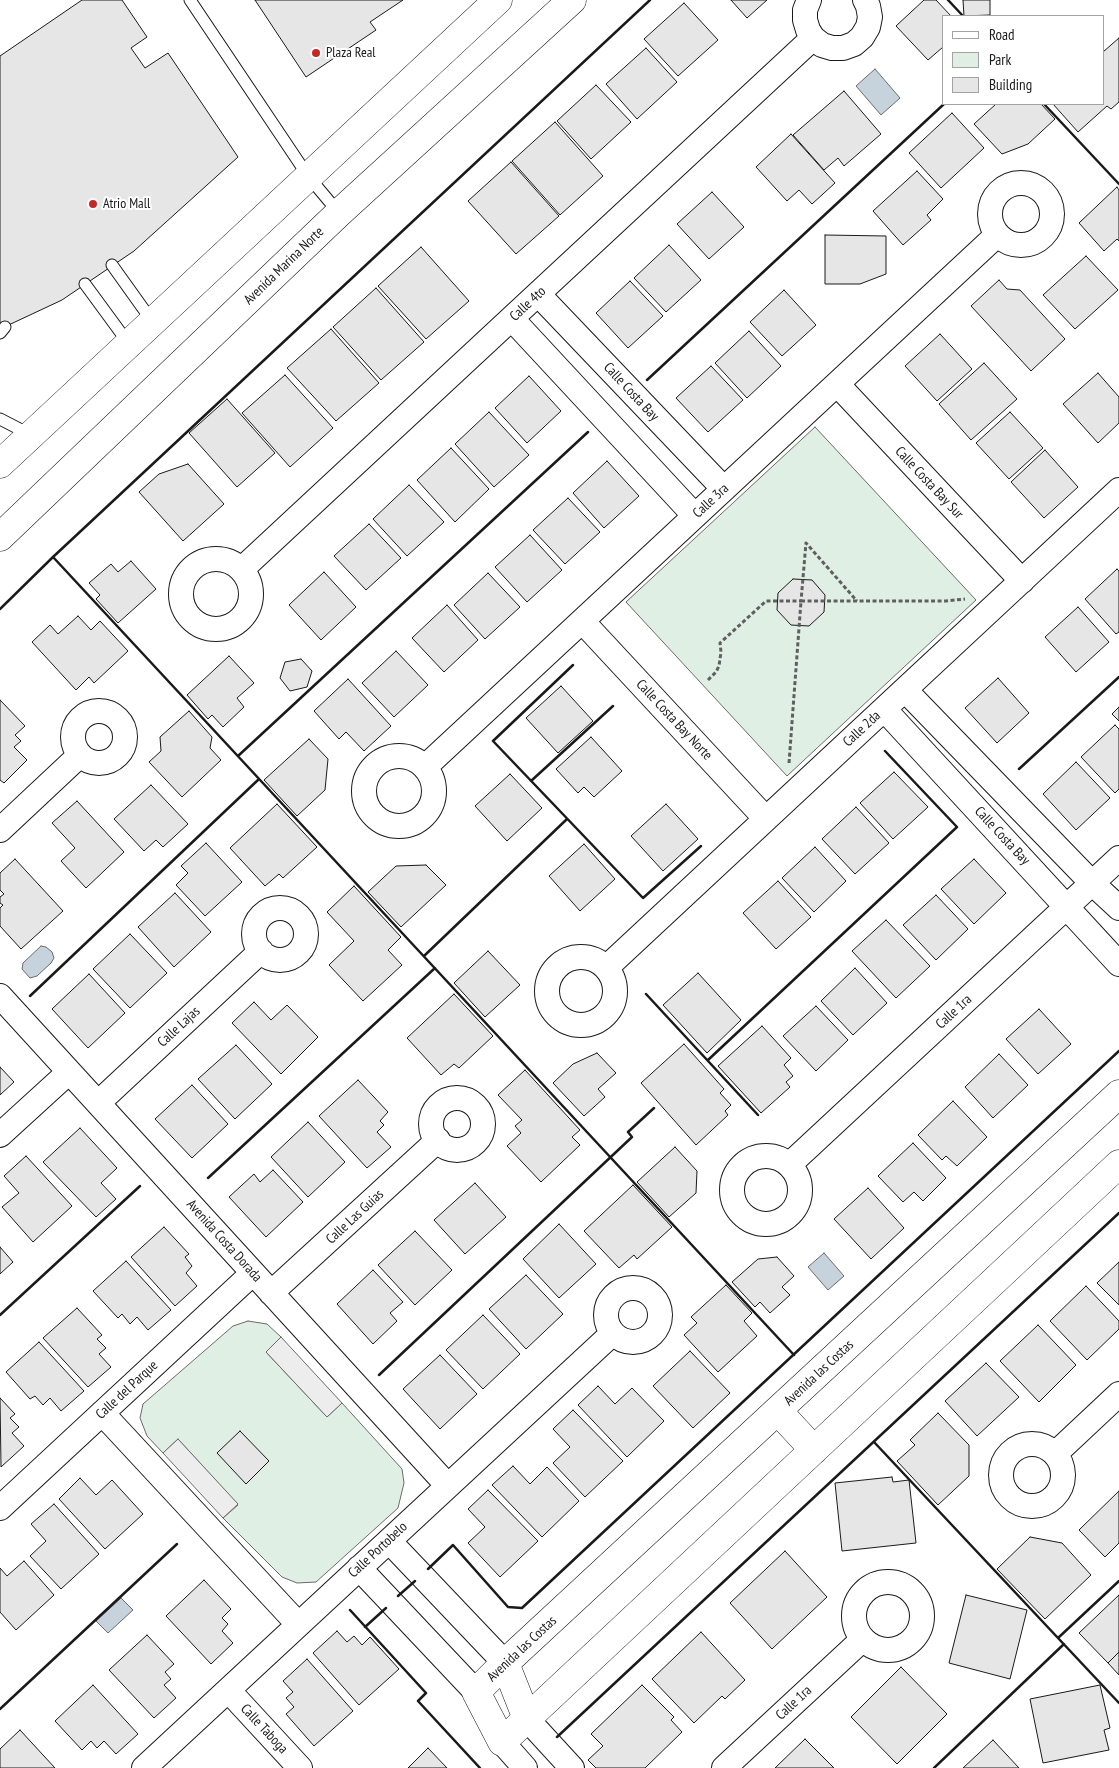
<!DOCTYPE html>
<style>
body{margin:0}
#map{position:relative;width:1119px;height:1768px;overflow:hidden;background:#fff;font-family:"PT Sans Narrow",sans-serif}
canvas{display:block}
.legend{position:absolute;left:942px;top:15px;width:162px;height:90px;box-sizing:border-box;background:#fff;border:1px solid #a3a3a3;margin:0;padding:6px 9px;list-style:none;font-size:15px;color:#1a1a1a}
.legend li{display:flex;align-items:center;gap:10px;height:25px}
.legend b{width:25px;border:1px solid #a3a3a3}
</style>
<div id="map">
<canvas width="1119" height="1768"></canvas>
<ul class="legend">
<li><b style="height:6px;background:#fff"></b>Road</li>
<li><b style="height:14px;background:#e0efe3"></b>Park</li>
<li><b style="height:14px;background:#e6e6e6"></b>Building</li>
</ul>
</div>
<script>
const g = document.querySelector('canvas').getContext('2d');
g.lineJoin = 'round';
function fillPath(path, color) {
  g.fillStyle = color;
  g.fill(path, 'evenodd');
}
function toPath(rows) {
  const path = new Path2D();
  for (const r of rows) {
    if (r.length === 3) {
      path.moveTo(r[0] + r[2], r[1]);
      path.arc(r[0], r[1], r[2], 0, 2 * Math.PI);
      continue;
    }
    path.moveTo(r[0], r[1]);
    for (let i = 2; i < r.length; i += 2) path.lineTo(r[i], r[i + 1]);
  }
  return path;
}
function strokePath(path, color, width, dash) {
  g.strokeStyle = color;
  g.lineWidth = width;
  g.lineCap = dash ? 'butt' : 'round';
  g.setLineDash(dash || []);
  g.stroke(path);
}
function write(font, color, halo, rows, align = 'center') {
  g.font = font + ' "PT Sans Narrow",sans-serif';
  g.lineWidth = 4;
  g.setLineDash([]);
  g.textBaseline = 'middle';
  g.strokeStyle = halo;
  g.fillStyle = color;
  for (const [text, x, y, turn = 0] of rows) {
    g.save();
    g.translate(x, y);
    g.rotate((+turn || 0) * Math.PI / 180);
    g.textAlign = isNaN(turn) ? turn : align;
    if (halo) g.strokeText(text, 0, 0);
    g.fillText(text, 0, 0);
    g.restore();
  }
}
const green = toPath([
 [815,427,976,600,787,776,626,602,815,427],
 [248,1321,267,1324,281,1337,266,1352,327,1417,342,1403,402,1469,404,1483,398,1508,316,1582,297,1583,282,1577,223,1518,238,1505,178,1439,163,1453,147,1436,140,1418,143,1404,233,1326,248,1321]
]);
const parking = toPath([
 [281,1337,342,1403,327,1417,266,1352,281,1337],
 [178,1439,238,1504,223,1518,163,1453,178,1439]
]);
const water = toPath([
 [875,69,900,98,881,115,856,86,875,69],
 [41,946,46,947,52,952,54,958,51,963,37,976,30,978,22,969,23,963,41,946],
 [824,1253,844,1276,828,1290,808,1267,824,1253],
 [121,1598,133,1610,108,1633,96,1621,121,1598]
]);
const building = toPath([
 [82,0,122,0,147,37,131,48,145,68,168,53,238,157,134,251,62,300,0,329,0,56,82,0],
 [255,0,403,0,370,22,376,30,306,77,255,0],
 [731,0,767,0,747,18,731,0],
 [924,0,936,0,951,16,943,16,943,47,928,60,896,26,924,0],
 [963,0,990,0,990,15,964,16,963,0],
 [684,3,718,40,678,76,644,39,684,3],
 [1119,38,1119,102,1111,109,1107,106,1078,132,1053,104,1103,104,1103,52,1119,38],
 [646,48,677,82,637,119,606,84,646,48],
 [596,85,631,122,591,159,557,121,596,85],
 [844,91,881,134,844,166,838,158,824,170,793,135,844,91],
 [996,104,1041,104,1055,119,1028,144,1002,154,974,124,996,104],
 [952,113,984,148,941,188,909,153,952,113],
 [555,122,603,176,560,215,512,161,555,122],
 [791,134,835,183,812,204,799,190,787,201,756,167,791,134],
 [511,162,559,216,516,254,468,201,511,162],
 [917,171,943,199,927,215,931,220,903,245,873,211,917,171],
 [1117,187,1119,190,1119,241,1117,239,1104,251,1079,223,1117,187],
 [712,192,744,227,709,259,677,224,712,192],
 [825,235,886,236,886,274,860,284,825,284,825,235],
 [669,245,701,280,666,312,634,278,669,245],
 [421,247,469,301,426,339,378,286,421,247],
 [1086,256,1118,290,1075,329,1043,295,1086,256],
 [999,280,1007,289,1020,290,1065,339,1031,371,971,306,999,280],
 [630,281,663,316,628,348,596,313,630,281],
 [376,288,424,342,381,380,333,327,376,288],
 [784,290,816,325,782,356,750,322,784,290],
 [331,329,379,383,336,421,287,368,331,329],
 [749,331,781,366,747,398,715,363,749,331],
 [940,334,972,369,937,401,905,366,940,334],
 [984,363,1017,399,971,440,939,404,984,363],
 [711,366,743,400,708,432,676,398,711,366],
 [1098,373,1119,397,1119,423,1098,443,1063,404,1098,373],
 [285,375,333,428,290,467,242,413,285,375],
 [529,376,561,411,527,443,495,408,529,376],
 [227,399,275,453,237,487,189,433,227,399],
 [489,412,529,455,494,487,455,444,489,412],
 [1010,412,1043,448,1009,479,976,443,1010,412],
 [451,448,489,489,455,522,417,480,451,448],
 [1045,450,1078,487,1044,518,1011,482,1045,450],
 [607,461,639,496,604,528,573,493,607,461],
 [188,464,224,504,183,541,139,492,159,474,188,464],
 [409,485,444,522,407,556,373,519,409,485],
 [568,498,600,532,565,564,533,530,568,498],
 [369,524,401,558,366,590,334,556,369,524],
 [530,535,562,570,527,602,495,567,530,535],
 [131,561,156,589,118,623,96,599,100,595,89,583,111,564,118,572,131,561],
 [1117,569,1119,571,1119,632,1116,634,1085,599,1117,569],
 [324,572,356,607,321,640,289,605,324,572],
 [488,573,520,607,485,639,454,605,488,573],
 [793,579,812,580,825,595,824,612,809,626,791,625,777,610,778,593,793,579],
 [447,605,478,640,444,672,412,638,447,605],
 [1078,607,1109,642,1076,672,1045,637,1078,607],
 [78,616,91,630,100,621,128,651,94,683,89,677,76,690,32,642,50,625,58,634,78,616],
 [396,651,428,685,394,717,362,683,396,651],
 [229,656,254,683,237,698,244,707,223,727,212,715,208,719,187,695,229,656],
 [301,659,312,671,307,687,290,691,280,678,285,662,301,659],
 [998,678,1029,713,997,743,965,708,998,678],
 [348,679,391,726,364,751,346,732,339,739,314,711,348,679],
 [561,686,593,721,558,753,526,718,561,686],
 [0,700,25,726,15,735,21,741,14,747,27,760,4,783,0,780,0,700],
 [1119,707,1119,721,1112,714,1119,707],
 [189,711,212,737,210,748,221,760,182,797,149,762,161,751,160,737,189,711],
 [1115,725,1119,729,1119,789,1115,793,1081,757,1115,725],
 [591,737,622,771,594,797,584,787,578,793,556,769,591,737],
 [309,739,328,759,325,790,297,816,264,780,309,739],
 [1076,762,1110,798,1076,830,1043,794,1076,762],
 [894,772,928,807,893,839,860,803,894,772],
 [510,774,542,808,507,841,475,806,510,774],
 [151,785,188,824,163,847,156,840,144,851,114,819,151,785],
 [77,801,124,852,86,888,61,861,75,848,52,823,77,801],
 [277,804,317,847,283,878,279,874,265,886,230,848,277,804],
 [666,804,698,839,663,871,631,836,666,804],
 [856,807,889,843,855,874,822,839,856,807],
 [206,843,242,882,205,916,176,885,188,873,181,866,206,843],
 [584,844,615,879,580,911,549,876,584,844],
 [815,847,846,881,814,912,782,878,815,847],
 [15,859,63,911,21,949,0,926,0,908,3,905,0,903,0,897,4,894,0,890,0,873,15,859],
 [974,859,1006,893,974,924,941,889,974,859],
 [426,865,446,885,401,927,368,892,396,866,426,865],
 [778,881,811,917,776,949,743,913,778,881],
 [354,886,401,937,388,950,402,965,363,1001,329,965,354,941,327,912,354,886],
 [175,893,211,932,174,967,138,927,175,893],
 [936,895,968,929,936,960,903,925,936,895],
 [886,920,930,966,896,998,852,951,886,920],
 [130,934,167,973,130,1008,93,969,130,934],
 [488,951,520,985,485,1017,454,983,488,951],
 [855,968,887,1003,853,1035,821,1001,855,968],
 [698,973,741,1020,707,1053,663,1005,698,973],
 [89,974,125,1013,88,1048,52,1009,89,974],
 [454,994,493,1036,459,1068,454,1064,441,1075,407,1038,454,994],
 [254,1002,271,1020,287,1005,318,1037,281,1074,232,1023,254,1002],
 [816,1006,848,1040,816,1071,783,1036,816,1006],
 [1039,1009,1071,1044,1038,1074,1006,1039,1039,1009],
 [762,1026,791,1058,784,1065,793,1076,786,1082,790,1087,761,1113,718,1066,762,1026],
 [684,1044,724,1089,720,1093,731,1105,725,1111,728,1115,696,1145,641,1083,684,1044],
 [236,1045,272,1084,235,1119,198,1079,236,1045],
 [597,1053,616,1073,598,1089,605,1097,584,1116,553,1083,573,1064,597,1053],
 [999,1054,1028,1085,993,1118,965,1087,999,1054],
 [0,1067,14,1082,0,1095,0,1067],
 [525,1070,580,1130,572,1137,580,1145,541,1182,507,1146,521,1133,515,1126,522,1120,498,1095,525,1070],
 [358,1080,388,1112,380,1121,384,1125,377,1132,391,1147,367,1168,319,1116,358,1080],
 [192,1085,228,1124,192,1158,155,1119,192,1085],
 [953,1101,987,1137,957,1166,946,1156,942,1160,918,1135,953,1101],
 [308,1122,345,1162,308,1197,271,1157,308,1122],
 [80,1128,117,1168,101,1183,116,1199,96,1217,43,1162,80,1128],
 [913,1143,946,1178,923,1201,914,1192,903,1202,878,1176,913,1143],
 [675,1147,697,1171,696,1193,669,1217,637,1182,675,1147],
 [26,1156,72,1206,33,1242,2,1207,19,1193,4,1176,26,1156],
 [273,1170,303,1202,266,1237,229,1197,254,1174,260,1182,273,1170],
 [475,1183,506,1217,465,1254,434,1220,475,1183],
 [633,1185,672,1227,637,1259,634,1255,619,1268,584,1231,633,1185],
 [868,1188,904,1228,871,1259,834,1219,868,1188],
 [559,1224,596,1264,559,1298,523,1259,559,1224],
 [164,1227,189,1254,185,1257,192,1266,186,1273,197,1286,175,1306,131,1257,164,1227],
 [415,1231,452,1270,415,1305,378,1265,415,1231],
 [0,1247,13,1262,0,1274,0,1247],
 [777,1257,794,1276,782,1287,790,1295,770,1313,760,1302,755,1307,732,1282,758,1259,777,1257],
 [126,1261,171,1310,148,1330,137,1317,130,1324,122,1314,118,1318,93,1291,126,1261],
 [1119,1262,1119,1305,1097,1283,1119,1262],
 [373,1270,403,1302,390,1313,397,1321,373,1344,337,1304,373,1270],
 [526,1275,563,1314,526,1349,489,1309,526,1275],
 [726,1285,752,1313,744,1321,757,1336,718,1372,684,1335,697,1323,691,1317,726,1285],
 [1086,1286,1119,1321,1119,1329,1087,1360,1050,1321,1086,1286],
 [77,1308,102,1335,97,1339,106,1348,99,1354,111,1367,88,1387,43,1338,77,1308],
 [483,1315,520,1354,483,1389,446,1350,483,1315],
 [1038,1325,1076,1365,1039,1402,1000,1361,1038,1325],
 [39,1342,84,1391,61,1411,50,1398,43,1405,35,1396,30,1399,6,1372,39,1342],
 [690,1351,730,1393,693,1428,653,1386,690,1351],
 [440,1355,477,1394,440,1429,403,1389,440,1355],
 [986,1363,1019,1397,977,1436,945,1401,986,1363],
 [598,1386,615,1404,632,1388,664,1421,627,1457,578,1405,598,1386],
 [0,1398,15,1414,10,1418,19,1427,12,1433,24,1446,1,1467,0,1398],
 [573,1410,623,1461,585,1497,553,1463,570,1447,553,1429,573,1410],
 [938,1413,969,1445,969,1476,938,1505,897,1461,915,1445,910,1440,938,1413],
 [240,1431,269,1461,246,1484,217,1453,240,1431],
 [513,1466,530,1484,547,1467,579,1501,542,1537,492,1485,513,1466],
 [892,1477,893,1482,909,1480,916,1543,842,1551,835,1483,892,1477],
 [80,1478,96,1495,112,1480,143,1514,105,1549,59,1499,80,1478],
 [488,1490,538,1541,500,1577,468,1543,485,1527,468,1509,488,1490],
 [1119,1491,1119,1543,1105,1557,1079,1530,1119,1491],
 [54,1504,99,1554,61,1589,30,1556,46,1541,31,1524,54,1504],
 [1030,1537,1062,1543,1091,1575,1045,1619,997,1569,1030,1537],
 [785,1551,827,1597,772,1649,730,1603,785,1551],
 [24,1561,54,1595,16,1630,0,1612,0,1568,7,1576,24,1561],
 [204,1580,231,1609,222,1618,228,1624,222,1631,233,1643,211,1664,166,1616,204,1580],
 [966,1595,1027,1610,1010,1679,949,1663,966,1595],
 [1119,1595,1119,1652,1108,1663,1079,1633,1119,1595],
 [337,1631,347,1642,354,1636,362,1645,370,1637,399,1669,359,1705,313,1653,337,1631],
 [701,1632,745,1680,725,1699,722,1696,694,1723,652,1679,701,1632],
 [147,1635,174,1664,165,1672,171,1679,164,1685,176,1698,154,1718,109,1670,147,1635],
 [1119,1652,1119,1675,1108,1663,1119,1652],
 [307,1659,353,1711,314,1746,286,1714,294,1707,286,1698,293,1692,283,1681,307,1659],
 [901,1667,947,1714,897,1764,851,1717,901,1667],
 [93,1685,138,1734,116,1754,104,1741,97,1748,91,1741,82,1750,55,1721,93,1685],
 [642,1685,674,1717,671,1720,682,1732,645,1768,596,1768,588,1760,603,1746,591,1734,642,1685],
 [1100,1685,1110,1728,1104,1730,1109,1750,1043,1763,1030,1699,1100,1685],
 [20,1730,55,1768,0,1768,0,1749,20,1730],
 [805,1739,834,1768,775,1768,805,1739],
 [993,1740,1019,1768,963,1768,993,1740],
 [428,1748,447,1768,408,1768,428,1748]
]);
const path = toPath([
 [708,680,716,672,719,666,721,652,720,643,766,601,801,601,806,543,857,601],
 [789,763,801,601,946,601,965,599]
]);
const service = toPath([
 [190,0,308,176,339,213],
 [112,265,152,321],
 [85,284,129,344],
 [0,333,5,327],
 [0,419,31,435]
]);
const minor = toPath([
 [809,0,805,10,805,20,808,30,813,38,822,45,832,48,843,48,854,44,862,37,868,27,870,17,868,6,865,0],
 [1021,214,31],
 [538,294,724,489],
 [512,319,695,516],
 [837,384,1022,581],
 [216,594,35],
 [242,569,813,38],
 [582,621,766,819],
 [905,690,1092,883,1119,908],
 [884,709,1119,964],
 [99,737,26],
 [399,791,35],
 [425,767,997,235],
 [0,830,80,755],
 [280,934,26],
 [581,991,34],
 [606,968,1119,490],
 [0,996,448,1486],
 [457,1124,26],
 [98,1103,261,951],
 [0,1135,69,1072],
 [766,1190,34],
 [789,1165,1119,858],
 [633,1315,27],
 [271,1293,438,1140],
 [102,1413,298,1624],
 [1032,1475,31],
 [1055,1454,1119,1394],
 [0,1508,253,1273],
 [389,1541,505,1663],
 [359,1568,476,1692],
 [888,1616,34],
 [228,1690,300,1768],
 [527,1719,572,1768],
 [502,1742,525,1768],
 [144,1768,613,1333],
 [724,1768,863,1639]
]);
const tertiary = toPath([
 [1119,1094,505,1663,476,1692,502,1742,1119,1164],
 [778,1411,814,1450],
 [505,1663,527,1719]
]);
const secondary = toPath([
 [0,464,498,0],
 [0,537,339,213,572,0]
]);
const wall = toPath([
 [948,0,963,16],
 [1044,104,1119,184],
 [647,380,944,104],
 [53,557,794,1355],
 [0,609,53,557,650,0],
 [573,665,493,741,643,898,701,846],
 [238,756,588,432],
 [1019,769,1119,677],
 [531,781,613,706],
 [424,956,567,819],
 [646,994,758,1115],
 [30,996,259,779],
 [708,1060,957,827,885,751],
 [208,1178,435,968],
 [0,1315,140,1186],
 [379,1375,632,1137,628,1132,654,1108],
 [874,1442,1119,1703],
 [428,1569,453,1545,508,1607,522,1608,1119,1051],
 [398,1596,415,1581],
 [350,1610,426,1693,418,1701,480,1768],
 [365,1627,386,1608],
 [1058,1638,1119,1581],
 [0,1709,177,1544],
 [557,1737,1119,1213],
 [934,1768,1064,1644]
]);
const markers = [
 [316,53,5,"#c62828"],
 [93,204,5,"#c62828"]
];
const poiNames = [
 ["Plaza Real",326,53],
 ["Atrio Mall",103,204]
];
const streetNames = [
 ["Avenida Marina Norte",284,266,-44],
 ["Calle 4to",528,304,-43],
 ["Calle Costa Bay",631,392,47],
 ["Calle Costa Bay Sur",929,483,47],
 ["Calle 3ra",711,501,-43],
 ["Calle Costa Bay Norte",674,720,47],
 ["Calle 2da",862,729,-43],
 ["Calle Costa Bay",1002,836,47],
 ["Calle 1ra",954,1012,-43],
 ["Calle Lajas",179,1027,-43],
 ["Calle Las Guias",355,1217,-43],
 ["Avenida Costa Dorada",224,1241,48],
 ["Avenida las Costas",819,1373,-43],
 ["Calle del Parque",127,1390,-43],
 ["Calle Portobelo",378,1550,-43],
 ["Avenida las Costas",522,1649,-43],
 ["Calle 1ra",794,1703,-43],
 ["Calle Taboga",264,1729,47]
];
fillPath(green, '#e0efe3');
strokePath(green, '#6a6a6a', 1);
fillPath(parking, '#ededed');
strokePath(parking, '#6a6a6a', 1);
fillPath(water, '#c6d2dc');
strokePath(water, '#6a6a6a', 1);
fillPath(building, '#e6e6e6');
strokePath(building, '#1a1a1a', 1);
strokePath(service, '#1a1a1a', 13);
strokePath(minor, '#1a1a1a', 26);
strokePath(tertiary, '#1a1a1a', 29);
strokePath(secondary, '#1a1a1a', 29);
strokePath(path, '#5f5f5f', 3, [4, 2.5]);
strokePath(service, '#fff', 11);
strokePath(minor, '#fff', 24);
strokePath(tertiary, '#fff', 28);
strokePath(secondary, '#fff', 28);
strokePath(wall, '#1a1a1a', 2.5);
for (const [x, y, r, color] of markers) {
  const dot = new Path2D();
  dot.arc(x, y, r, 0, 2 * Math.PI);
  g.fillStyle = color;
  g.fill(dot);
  strokePath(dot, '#fff', 2);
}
write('14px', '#1a1a1a', '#fff', poiNames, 'left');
write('14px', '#1a1a1a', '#fff', streetNames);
</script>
